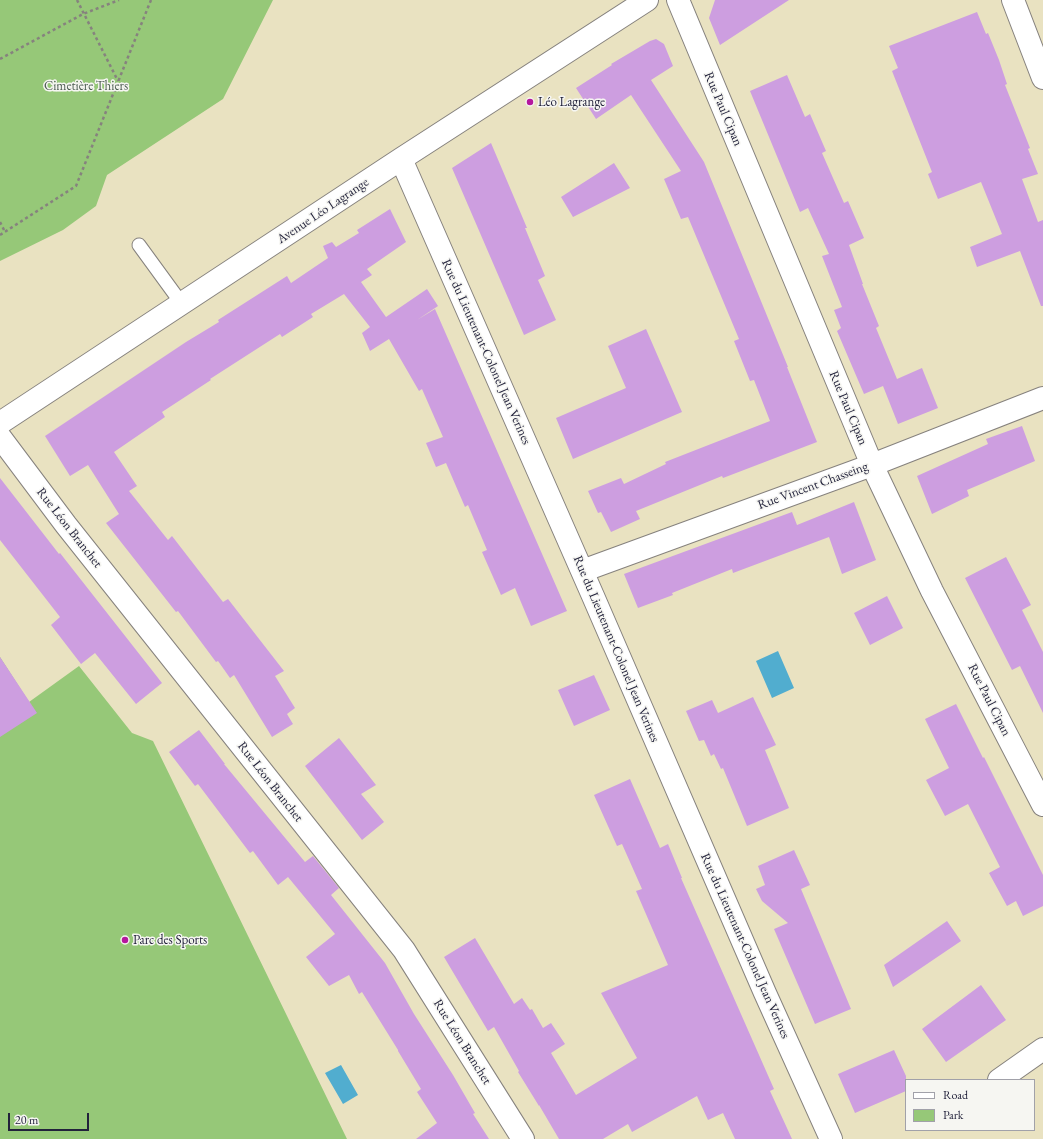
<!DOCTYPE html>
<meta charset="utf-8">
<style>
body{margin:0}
#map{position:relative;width:1043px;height:1139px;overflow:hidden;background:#e9e2c1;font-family:"EB Garamond",serif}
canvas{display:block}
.legend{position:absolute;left:905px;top:1079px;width:130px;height:52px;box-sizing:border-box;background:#f6f6f2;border:1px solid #a1a1a9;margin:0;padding:5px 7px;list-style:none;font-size:12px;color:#22223b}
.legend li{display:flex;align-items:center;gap:8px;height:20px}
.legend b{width:20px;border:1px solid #a1a1a9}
.scale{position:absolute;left:8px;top:1113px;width:81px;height:18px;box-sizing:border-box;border:2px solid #22223b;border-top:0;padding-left:5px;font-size:12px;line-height:14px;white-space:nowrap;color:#22223b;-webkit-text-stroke:3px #f6f6f2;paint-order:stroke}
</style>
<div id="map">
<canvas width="1043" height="1139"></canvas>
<ul class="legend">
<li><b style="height:5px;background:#fff"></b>Road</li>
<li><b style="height:11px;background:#96c878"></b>Park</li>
</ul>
<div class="scale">20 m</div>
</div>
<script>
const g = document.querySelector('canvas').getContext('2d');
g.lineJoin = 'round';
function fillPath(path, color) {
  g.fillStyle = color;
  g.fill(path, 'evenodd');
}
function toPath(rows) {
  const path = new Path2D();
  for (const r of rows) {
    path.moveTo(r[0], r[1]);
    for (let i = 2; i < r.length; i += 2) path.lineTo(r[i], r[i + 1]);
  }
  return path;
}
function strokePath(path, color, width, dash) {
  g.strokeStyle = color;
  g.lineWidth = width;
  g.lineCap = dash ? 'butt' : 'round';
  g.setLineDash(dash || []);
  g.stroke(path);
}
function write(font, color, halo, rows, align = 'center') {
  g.font = font + ' "EB Garamond",serif';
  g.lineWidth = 3;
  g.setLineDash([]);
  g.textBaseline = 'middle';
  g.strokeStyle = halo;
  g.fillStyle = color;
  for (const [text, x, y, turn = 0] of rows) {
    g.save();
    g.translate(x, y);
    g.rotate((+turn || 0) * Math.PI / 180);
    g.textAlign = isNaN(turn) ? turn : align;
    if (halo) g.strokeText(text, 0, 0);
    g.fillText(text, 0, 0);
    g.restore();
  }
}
const green = toPath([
 [0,0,273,0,223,99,107,175,96,206,63,230,0,261],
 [0,657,29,702,79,666,132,733,153,741,347,1139,0,1139]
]);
const water = toPath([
 [778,651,794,688,772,698,756,661],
 [341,1065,358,1095,343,1104,325,1073]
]);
const building = toPath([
 [715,0,789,0,720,45,709,18],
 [977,12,986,34,988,33,999,60,1007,84,1005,85,1030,148,1028,149,1038,174,1022,179,1038,222,1043,220,1043,306,1041,306,1020,251,977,267,970,247,1002,234,981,182,938,199,928,174,932,172,892,71,898,68,889,46],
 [656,39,664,44,673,66,651,80,704,162,788,367,787,367,817,442,723,478,722,476,636,511,640,519,611,532,601,512,598,513,588,491,621,478,624,484,666,464,665,462,770,421,754,380,750,381,734,341,739,339,688,217,681,219,664,179,681,171,631,95,596,119,576,88,612,65,611,64,650,41],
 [787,75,805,117,810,114,826,151,822,153,844,203,848,201,864,238,849,245,863,284,862,284,879,326,876,328,897,379,922,368,938,408,898,424,883,386,864,394,837,331,841,328,834,310,842,307,822,256,829,254,808,208,800,212,750,91],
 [491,143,527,228,525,228,545,276,538,280,556,320,524,335,452,168],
 [614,163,630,188,573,217,561,197],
 [390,209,406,242,367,269,372,275,361,282,386,317,427,289,438,306,417,320,435,309,567,611,531,626,515,588,501,595,482,552,487,550,468,505,465,507,446,463,436,467,426,443,443,437,422,389,419,391,389,339,370,351,362,333,370,327,344,294,311,314,313,317,282,337,280,334,210,379,211,380,162,412,165,417,114,452,137,486,129,491,168,540,172,536,223,602,228,599,284,671,275,676,295,708,287,714,293,724,272,737,234,675,230,678,218,661,216,662,178,611,176,612,106,523,119,514,88,465,70,476,45,436,186,342,219,322,218,320,287,276,291,283,328,258,323,246,332,242,336,247,359,233,357,230],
 [646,329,682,412,573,459,556,418,626,388,608,346],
 [1022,426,1035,461,967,490,969,496,932,514,917,476,988,444,986,439],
 [0,478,59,554,60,553,162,683,136,704,95,653,81,664,51,625,60,617,0,540],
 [854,502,876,560,842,574,829,537,733,573,732,569,672,593,673,595,638,608,624,574,792,512,797,525],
 [1006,557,1031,605,1022,610,1043,652,1043,713,1020,666,1012,670,965,578],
 [887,596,903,628,870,645,854,613],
 [0,657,37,713,0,737],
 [594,675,610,710,574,726,558,690],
 [753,697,776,745,765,750,789,808,747,826,723,768,721,769,714,754,711,756,704,740,699,741,686,711,712,700,718,713],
 [956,704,983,758,984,757,1043,875,1043,906,1023,916,1016,901,1007,906,989,873,1000,867,968,804,945,816,926,780,949,768,925,719],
 [199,730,225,764,224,764,305,862,313,856,339,888,331,895,385,963,414,1014,453,1075,475,1113,473,1114,489,1139,416,1139,437,1123,417,1092,421,1089,398,1051,398,1050,362,992,359,994,349,975,329,986,306,957,335,934,288,877,278,885,253,851,250,853,198,784,195,786,169,752],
 [339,738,376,785,361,794,384,822,362,840,305,766],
 [630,779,660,848,668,844,682,878,681,878,707,937,774,1089,770,1091,792,1139,735,1139,723,1113,708,1120,697,1096,632,1132,628,1124,603,1139,559,1139,539,1105,539,1106,518,1072,519,1071,494,1027,488,1031,444,957,475,938,514,1004,522,998,530,1010,532,1009,543,1028,551,1023,565,1044,551,1053,576,1095,637,1058,601,993,668,965,636,891,642,889,622,844,617,846,594,795],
 [794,850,810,885,801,889,851,1009,815,1024,774,929,788,923,762,901,756,889,765,885,758,866],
 [947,921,961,941,893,987,884,965],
 [981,985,1006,1020,946,1062,922,1029],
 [894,1050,906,1076,906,1091,855,1113,838,1074]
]);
const path = toPath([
 [77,0,118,81],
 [0,59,83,14,119,0],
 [0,222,5,232],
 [0,235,76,186,151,0]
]);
const lane = toPath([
 [139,245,182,304]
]);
const street = toPath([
 [678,0,872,465,932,591,1043,805],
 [1013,0,1043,78],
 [401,159,593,596,765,993,831,1139],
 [0,423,401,159,647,0],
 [0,437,66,525,404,950,523,1139],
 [582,571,872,465,1043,398],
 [999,1080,1043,1049]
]);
const markers = [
 [530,102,4,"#b5179e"],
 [125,940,4,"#b5179e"]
];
const parkNames = [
 ["Cimetière Thiers",86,86]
];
const poiNames = [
 ["Léo Lagrange",538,102],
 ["Parc des Sports",133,940]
];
const streetNames = [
 ["Rue Paul Cipan",723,109,67],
 ["Avenue Léo Lagrange",323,211,-34],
 ["Rue du Lieutenant-Colonel Jean Verines",486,352,66],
 ["Rue Paul Cipan",848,408,67],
 ["Rue Vincent Chasseing",813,486,-20],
 ["Rue Léon Branchet",69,528,52],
 ["Rue du Lieutenant-Colonel Jean Verines",616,649,67],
 ["Rue Paul Cipan",989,700,63],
 ["Rue Léon Branchet",270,782,52],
 ["Rue du Lieutenant-Colonel Jean Verines",745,946,66],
 ["Rue Léon Branchet",462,1042,58]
];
fillPath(green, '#96c878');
fillPath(water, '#51adcf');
fillPath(building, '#cd9ee0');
strokePath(lane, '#86827e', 15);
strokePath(street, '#86827e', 24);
strokePath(path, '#86827e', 2.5, [3, 3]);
strokePath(lane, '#fff', 13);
strokePath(street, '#fff', 22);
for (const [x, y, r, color] of markers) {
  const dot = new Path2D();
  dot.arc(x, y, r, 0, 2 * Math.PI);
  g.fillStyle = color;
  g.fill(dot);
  strokePath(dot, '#f6f6f2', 1.5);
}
write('13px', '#4b5c50', '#f6f6f2', parkNames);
write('13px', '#22223b', '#f6f6f2', poiNames, 'left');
write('13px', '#22223b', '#f6f6f2', streetNames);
</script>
